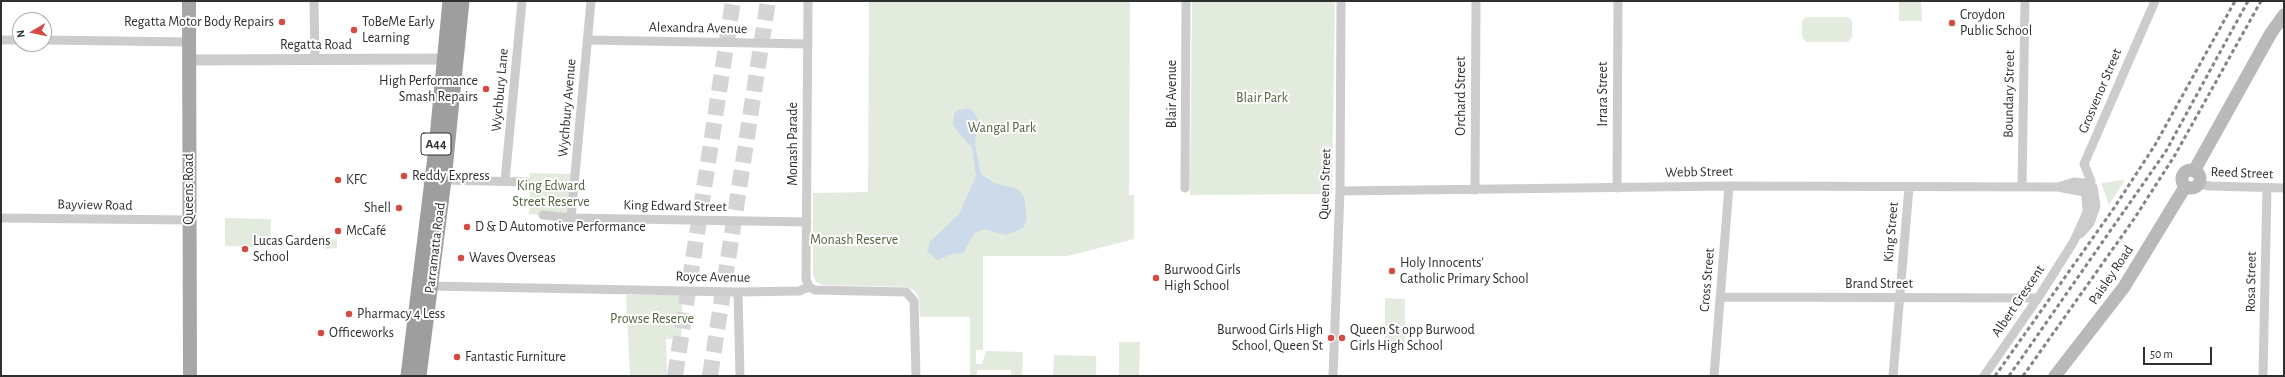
<!DOCTYPE html>
<meta charset="utf-8">
<style>
body{margin:0}
#map{position:relative;width:2285px;height:377px;overflow:hidden;background:#fff;font-family:"Alegreya Sans",sans-serif}
canvas{display:block}
.frame{position:absolute;inset:0;border:2px solid #2f2f2f;pointer-events:none}
.north{position:absolute;left:12px;top:12px;width:40px;height:40px;box-sizing:border-box;background:#fff;border:1px solid #acacac;border-radius:50%;rotate:261deg;font-size:11px;font-weight:700;line-height:16px;text-align:center;color:#2f2f2f}
.north::after{content:'';display:block;margin:auto;width:14px;height:18px;background:#d44b43;clip-path:polygon(50% 0,100% 100%,50% 72%,0 100%)}
.scale{position:absolute;left:2143px;top:347px;width:69px;height:18px;box-sizing:border-box;border:2px solid #2f2f2f;border-top:0;padding-left:5px;font-size:12px;line-height:14px;white-space:nowrap;color:#2f2f2f;-webkit-text-stroke:3px #fff;paint-order:stroke}
</style>
<div id="map">
<canvas width="2285" height="377"></canvas>
<div class="frame"></div>
<div class="north">N</div>
<div class="scale">50 m</div>
</div>
<script>
const g = document.querySelector('canvas').getContext('2d');
g.lineJoin = 'round';
function fillPath(path, color) {
  g.fillStyle = color;
  g.fill(path, 'evenodd');
}
function toPath(rows) {
  const path = new Path2D();
  for (const r of rows) {
    if (r.length === 3) {
      path.moveTo(r[0] + r[2], r[1]);
      path.arc(r[0], r[1], r[2], 0, 2 * Math.PI);
      continue;
    }
    path.moveTo(r[0], r[1]);
    for (let i = 2; i < r.length; i += 2) path.lineTo(r[i], r[i + 1]);
  }
  return path;
}
function strokePath(path, color, width, dash) {
  g.strokeStyle = color;
  g.lineWidth = width;
  g.lineCap = dash ? 'butt' : 'round';
  g.setLineDash(dash || []);
  g.stroke(path);
}
function write(font, color, halo, rows, align = 'center') {
  g.font = font + ' "Alegreya Sans",sans-serif';
  g.lineWidth = 4;
  g.setLineDash([]);
  g.textBaseline = 'middle';
  g.strokeStyle = halo;
  g.fillStyle = color;
  for (const [text, x, y, turn = 0] of rows) {
    g.save();
    g.translate(x, y);
    g.rotate((+turn || 0) * Math.PI / 180);
    g.textAlign = isNaN(turn) ? turn : align;
    if (halo) g.strokeText(text, 0, 0);
    g.fillText(text, 0, 0);
    g.restore();
  }
}
const green = toPath([
 [869,1,1130,1,1129,195,1134,195,1134,239,1068,256,983,256,983,350,976,350,976,364,982,364,986,351,1023,352,1022,376,1011,376,1011,370,977,370,977,376,970,376,970,317,920,317,919,299,915,291,906,287,823,285,816,282,813,274,813,193,868,192],
 [1192,1,1335,1,1332,194,1190,195],
 [1899,1,1921,1,1922,21,1899,21],
 [1806,17,1848,17,1852,21,1852,37,1848,42,1807,42,1802,38,1802,21],
 [530,173,575,174,571,218,529,214],
 [2125,180,2109,205,2101,183],
 [225,218,271,219,270,247,225,246],
 [337,239,337,248,325,249,325,240],
 [626,295,683,295,681,339,666,339,667,376,630,376],
 [1385,298,1405,299,1405,346,1385,346],
 [1119,342,1140,342,1139,376,1119,376],
 [1054,355,1096,356,1096,376,1053,375]
]);
const water = toPath([
 [970,108,978,119,975,144,981,174,994,183,1018,189,1024,197,1027,220,1023,228,1006,235,984,229,974,234,963,253,952,254,938,260,927,251,930,242,959,214,976,176,972,148,953,125,954,114,958,110]
]);
const motorwayTunnel = toPath([
 [675,376,733,1],
 [710,376,768,1]
]);
const minor = toPath([
 [314,1,315,60],
 [808,1,806,279,809,287],
 [1,40,20,40],
 [44,40,189,42],
 [588,40,808,44],
 [444,180,526,182],
 [505,181,522,1],
 [2199,184,2210,186,2284,188],
 [2022,187,2025,1],
 [2058,187,2074,182,2084,183,2093,187,2096,206,2090,223,2080,234],
 [1185,188,1186,1],
 [1617,188,1618,1],
 [1475,190,1476,1],
 [1340,191,1729,186,2058,187,2084,192],
 [2084,192,2091,181,2084,164,2155,1],
 [543,215,571,218,807,222],
 [1,218,189,220],
 [571,218,591,1],
 [430,286,738,292,799,291,809,287,815,290,906,292,914,301,916,376],
 [738,292,740,376],
 [1720,297,2038,298],
 [1333,376,1340,191,1341,1],
 [1714,376,1729,186],
 [1893,376,1909,187],
 [1984,376,2038,298,2074,241,2087,212,2086,196,2084,192],
 [2263,376,2267,188]
]);
const tertiary = toPath([
 [189,60,444,59]
]);
const secondary = toPath([
 [2191,179,9],
 [2194,171,2271,33,2284,15],
 [2055,376,2124,287,2185,187]
]);
const primary = toPath([
 [189,1,190,376]
]);
const trunk = toPath([
 [408,376,436,148,450,1],
 [419,376,444,180,462,1]
]);
const rail = toPath([
 [1995,376,2114,208,2155,145,2235,1],
 [2009,376,2166,151,2248,1],
 [2023,376,2134,219,2175,155,2261,1]
]);
const markers = [
 [282,22,4,"#d44b43"],
 [1952,23,4,"#d44b43"],
 [354,30,4,"#d44b43"],
 [486,89,4,"#d44b43"],
 [404,176,4,"#d44b43"],
 [338,180,4,"#d44b43"],
 [399,208,4,"#d44b43"],
 [467,227,4,"#d44b43"],
 [338,231,4,"#d44b43"],
 [245,249,4,"#d44b43"],
 [461,258,4,"#d44b43"],
 [1392,271,4,"#d44b43"],
 [1156,278,4,"#d44b43"],
 [349,314,4,"#d44b43"],
 [321,333,4,"#d44b43"],
 [1331,338,4,"#d44b43"],
 [1342,338,4,"#d44b43"],
 [457,357,4,"#d44b43"]
];
const shields = [
 [436,144,30]
];
const shieldNames = [
 ["A44",436,144]
];
const poiNames = [
 ["Croydon",1960,15],
 ["Public School",1960,31],
 ["Regatta Motor Body Repairs",274,22,"right"],
 ["ToBeMe Early",362,22],
 ["Learning",362,38],
 ["High Performance",478,81,"right"],
 ["Smash Repairs",478,97,"right"],
 ["Reddy Express",412,176],
 ["KFC",346,180],
 ["Shell",391,208,"right"],
 ["D & D Automotive Performance",475,227],
 ["McCafé",346,231],
 ["Lucas Gardens",253,241],
 ["School",253,257],
 ["Waves Overseas",469,258],
 ["Holy Innocents'",1400,263],
 ["Catholic Primary School",1400,279],
 ["Burwood Girls",1164,270],
 ["High School",1164,286],
 ["Pharmacy 4 Less",357,314],
 ["Burwood Girls High",1323,330,"right"],
 ["School, Queen St",1323,346,"right"],
 ["Queen St opp Burwood",1350,330],
 ["Girls High School",1350,346],
 ["Officeworks",329,333],
 ["Fantastic Furniture",465,357]
];
const streetNames = [
 ["Alexandra Avenue",698,28,1],
 ["Regatta Road",316,45],
 ["Wychbury Lane",500,90,-85],
 ["Grosvenor Street",2100,91,-67],
 ["Blair Avenue",1172,94,-90],
 ["Irrara Street",1603,94,-90],
 ["Boundary Street",2009,94,-89],
 ["Orchard Street",1461,96,-90],
 ["Wychbury Avenue",567,108,-85],
 ["Monash Parade",793,144,-90],
 ["Webb Street",1699,172,-1],
 ["Reed Street",2242,173,2],
 ["Queen Street",1325,184,-88],
 ["Queens Road",189,189,-90],
 ["Bayview Road",95,205,1],
 ["King Edward Street",675,206,1],
 ["King Street",1891,232,-85],
 ["Parramatta Road",435,248,-83],
 ["Paisley Road",2111,275,-56],
 ["Royce Avenue",713,277,1],
 ["Cross Street",1707,280,-85],
 ["Rosa Street",2251,282,-89],
 ["Brand Street",1879,284],
 ["Albert Crescent",2018,301,-56]
];
const parkNames = [
 ["Blair Park",1262,98],
 ["Wangal Park",1002,128],
 ["King Edward",551,186],
 ["Street Reserve",551,202],
 ["Monash Reserve",854,240],
 ["Prowse Reserve",652,319]
];
fillPath(green, '#e3ebde');
fillPath(water, '#ccdae9');
strokePath(motorwayTunnel, '#d5d5d5', 16, [16, 8]);
strokePath(minor, '#ccc', 9);
strokePath(tertiary, '#ccc', 11);
strokePath(secondary, '#b9b9b9', 13);
strokePath(primary, '#a7a7a7', 14);
strokePath(trunk, '#9e9e9e', 15);
strokePath(rail, '#848484', 3, [4, 3]);
for (const [x, y, r, color] of markers) {
  const dot = new Path2D();
  dot.arc(x, y, r, 0, 2 * Math.PI);
  g.fillStyle = color;
  g.fill(dot);
  strokePath(dot, '#fff', 1.5);
}
for (const [x, y, w] of shields) {
  const box = new Path2D();
  box.roundRect(x - w / 2, y - 11, w, 22, 3);
  g.fillStyle = '#fff';
  g.fill(box);
  strokePath(box, '#2f2f2f', 1);
}
write('bold 13px', '#2f2f2f', null, shieldNames);
write('14px', '#2f2f2f', '#fff', poiNames, 'left');
write('14px', '#2f2f2f', '#fff', streetNames);
write('14px', '#4d6641', '#fff', parkNames);
</script>
